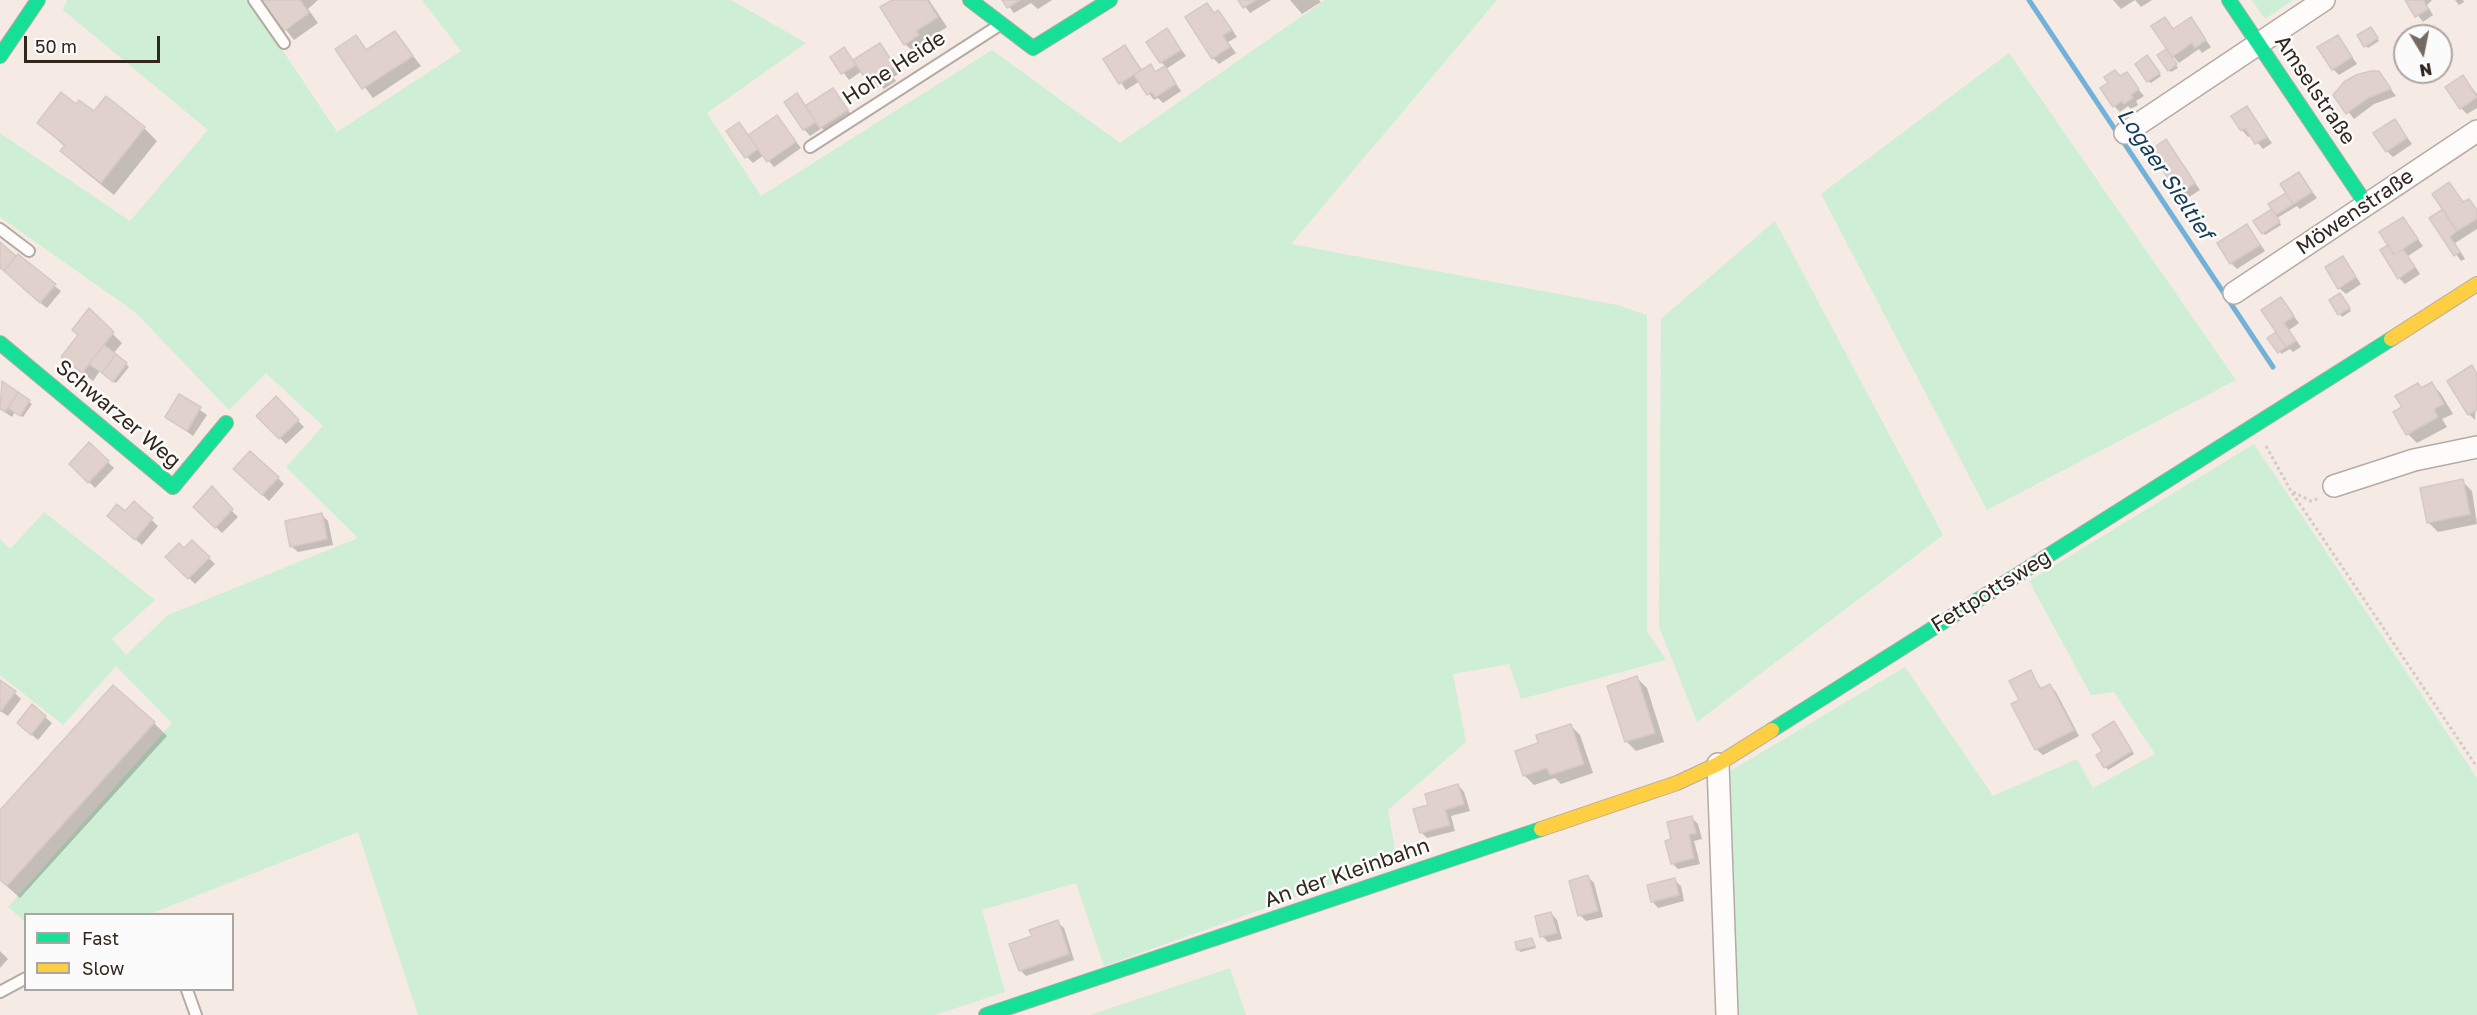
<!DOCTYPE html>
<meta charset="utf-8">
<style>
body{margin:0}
#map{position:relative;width:2477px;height:1015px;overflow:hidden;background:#f5ebe4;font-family:"Golos Text",sans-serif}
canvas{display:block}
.legend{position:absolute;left:24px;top:913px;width:210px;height:78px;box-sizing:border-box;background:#fbfbfb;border:2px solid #aba6a2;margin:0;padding:8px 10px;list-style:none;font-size:18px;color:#32261d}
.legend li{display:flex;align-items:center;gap:12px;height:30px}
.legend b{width:30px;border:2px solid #aba6a2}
.north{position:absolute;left:2393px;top:24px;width:60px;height:60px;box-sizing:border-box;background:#fbfbfb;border:2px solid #aba6a2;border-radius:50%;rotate:170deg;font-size:16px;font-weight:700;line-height:24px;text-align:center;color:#32261d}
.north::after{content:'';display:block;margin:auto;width:21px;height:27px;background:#766b63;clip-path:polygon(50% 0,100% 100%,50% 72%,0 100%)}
.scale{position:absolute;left:24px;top:36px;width:136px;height:27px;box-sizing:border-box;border:3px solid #32261d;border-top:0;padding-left:8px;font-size:18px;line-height:21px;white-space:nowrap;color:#32261d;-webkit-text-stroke:4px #fbfbfb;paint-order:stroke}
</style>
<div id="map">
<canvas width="2477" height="1015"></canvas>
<ul class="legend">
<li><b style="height:8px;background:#16e098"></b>Fast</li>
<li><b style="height:8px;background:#ffcf43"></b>Slow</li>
</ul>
<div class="north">N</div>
<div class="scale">50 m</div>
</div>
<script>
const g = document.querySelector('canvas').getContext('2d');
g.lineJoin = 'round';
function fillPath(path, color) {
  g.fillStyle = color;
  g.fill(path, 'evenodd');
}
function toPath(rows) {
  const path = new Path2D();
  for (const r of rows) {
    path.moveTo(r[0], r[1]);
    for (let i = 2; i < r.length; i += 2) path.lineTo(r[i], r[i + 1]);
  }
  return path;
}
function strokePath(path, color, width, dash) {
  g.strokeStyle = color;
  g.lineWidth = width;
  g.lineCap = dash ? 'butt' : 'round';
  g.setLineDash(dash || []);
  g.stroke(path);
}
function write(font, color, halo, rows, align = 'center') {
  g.font = font + ' "Golos Text",sans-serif';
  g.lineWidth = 5;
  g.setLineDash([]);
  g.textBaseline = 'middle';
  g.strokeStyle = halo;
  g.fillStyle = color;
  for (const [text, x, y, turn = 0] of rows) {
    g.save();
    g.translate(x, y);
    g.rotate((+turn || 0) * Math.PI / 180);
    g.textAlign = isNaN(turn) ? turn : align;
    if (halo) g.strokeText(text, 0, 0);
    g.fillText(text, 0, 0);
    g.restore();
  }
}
const green = toPath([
 [67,0,249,0,337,132,461,51,422,0,731,0,806,43,707,113,761,196,992,50,1120,143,1325,0,1497,0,1291,244,1617,305,1647,315,1647,631,1666,660,1521,699,1509,664,1453,674,1466,742,1388,810,1397,861,1104,966,1076,883,982,910,1005,992,935,1015,418,1015,358,832,150,914,26,914,25,922,8,907,172,723,116,666,63,725,0,675,0,539,10,549,44,512,155,600,112,639,126,655,168,615,358,538,286,467,323,426,266,373,229,410,135,312,0,217,0,133,130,221,208,130,63,10],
 [2252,0,2293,0,2265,19],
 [2009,53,2236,380,1987,510,1821,194],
 [1775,221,1943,535,1697,722,1659,627,1661,319],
 [2254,444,2477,778,2477,1015,1738,1015,1730,771,1905,667,1993,796,2077,759,2093,788,2155,754,2114,692,2091,695,2029,581],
 [1230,968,1246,1015,1090,1015]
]);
const shadow = toPath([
 [263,0,318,0,308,9,318,23,294,40],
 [894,0,929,0,947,27,925,41,927,45,915,53,905,44],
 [1004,0,1052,0,1038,9,1031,3,1014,13],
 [1240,0,1271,0,1250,13],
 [1290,0,1319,0,1321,2,1302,14],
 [2113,0,2152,0,2141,7,2135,0,2121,9],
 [2406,0,2432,0,2427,5,2433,15,2423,22],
 [2455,0,2463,0,2464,2,2459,5],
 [1207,4,1215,14,1218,12,1224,18,1237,37,1228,42,1236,53,1219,64,1213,58],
 [2164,19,2174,30,2190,19,2211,47,2202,53,2199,49,2179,63,2172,55],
 [1167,30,1186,56,1166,69,1181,91,1163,103,1158,98,1154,100,1140,81,1126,90,1105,59,1125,47,1143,71,1150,66,1157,73,1166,67,1161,62],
 [2373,32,2379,41,2368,48,2366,46],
 [395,33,421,66,373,98,337,50,356,37,368,51],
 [2338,37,2357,64,2339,75,2333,69],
 [880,45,901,73,893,77,896,81,884,89,881,86,876,89,862,71,849,80,832,57,844,49,854,61],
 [2170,56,2178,68,2171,72,2169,70],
 [2150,60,2161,76,2151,83,2148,81],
 [2378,73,2396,96,2374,104,2354,119,2335,95],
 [2126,74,2144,96,2136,101,2138,105,2131,109,2128,106,2120,112,2114,106,2121,77],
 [2463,76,2477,94,2477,108,2467,114,2461,108],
 [833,90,853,117,827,133,822,128,810,136,804,129,797,95,806,106],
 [77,106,144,128,157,141,114,195,75,164,62,151,65,147,39,123],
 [2246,108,2272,143,2263,149,2251,135,2248,137,2242,130,2233,117],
 [777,117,801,148,774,167,764,155,753,163,747,157,739,124,749,136],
 [2395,121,2412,144,2393,157,2387,151],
 [2166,141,2200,190,2186,199,2152,151],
 [2299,174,2317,198,2300,209,2297,206,2277,218,2281,225,2265,235,2263,233,2274,210],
 [2449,184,2464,203,2469,200,2477,210,2477,229,2455,243,2465,259,2461,261,2431,218,2445,210],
 [2403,219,2423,246,2408,256,2420,274,2405,284,2399,278,2390,246],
 [2247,225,2265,251,2237,269,2231,263],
 [0,244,61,291,47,308,23,289,18,281,1,268,0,270],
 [2343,258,2361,284,2346,294,2339,288],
 [2343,297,2351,311,2342,317,2331,300],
 [2281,299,2299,323,2289,330,2301,347,2293,352,2290,349,2281,354,2276,334],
 [89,311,122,343,113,354,129,367,116,383,100,371,93,381,63,357,80,335],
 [2472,367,2477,373,2475,420,2469,414],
 [2,383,32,404,23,417,15,412,12,417,0,409],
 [2432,384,2441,394,2453,414,2442,419,2447,427,2417,443,2408,434,2404,408,2418,385,2422,389],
 [180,396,207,415,193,436,167,417],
 [276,398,304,427,286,444,258,416],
 [89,444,114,468,95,488,71,464],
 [241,475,278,478,284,484,269,501],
 [2462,481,2472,491,2477,524,2438,532,2428,522],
 [134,503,158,526,142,545,115,522],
 [195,507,228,507,238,517,222,533],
 [322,515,328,521,333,545,298,552,291,546],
 [192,542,215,564,195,584,168,557,185,550],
 [2030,672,2042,689,2050,685,2056,692,2079,736,2043,755,2036,749,2021,700],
 [1637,678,1647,688,1664,742,1636,751,1626,741],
 [15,693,21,699,8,716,0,711],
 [33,707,52,723,38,740,25,729],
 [154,723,167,736,20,898,0,880,0,812],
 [1571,726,1580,735,1593,773,1561,784,1555,778,1534,785,1524,775,1540,744],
 [2116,726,2134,754,2108,770,2098,755,2104,751],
 [1458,785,1464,792,1470,811,1451,816,1455,831,1427,838,1421,832,1430,806],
 [1691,817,1698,824,1702,839,1694,841,1700,864,1678,869,1672,863,1673,840],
 [1588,877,1594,883,1603,917,1586,921,1580,915],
 [1674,880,1681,886,1684,901,1658,908,1652,901],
 [1551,913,1557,920,1562,939,1548,942,1542,936],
 [1057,922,1064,928,1074,960,1026,976,1020,970,1034,937],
 [1532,939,1536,948,1521,952,1518,950],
 [0,951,8,959,0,968]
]);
const stream = toPath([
 [2029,0,2273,367]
]);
const building = toPath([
 [261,0,300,0,309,13,284,31,261,0],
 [892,0,927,0,938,17,916,31,919,35,904,45,880,7,892,0],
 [1002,0,1020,0,1007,8,1002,0],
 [1238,0,1256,0,1243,8,1238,0],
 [2405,0,2423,0,2428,9,2415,17,2405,0],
 [1207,3,1214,13,1218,10,1232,30,1223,35,1230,47,1212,59,1185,17,1207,3],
 [2165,17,2173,29,2191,17,2206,40,2195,48,2192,43,2172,57,2151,26,2165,17],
 [2371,27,2378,38,2364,47,2357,35,2371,27],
 [1167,28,1181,50,1160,63,1146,42,1167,28],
 [395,31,413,56,362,89,335,49,356,35,366,50,395,31],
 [2338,35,2352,57,2332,70,2317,47,2338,35],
 [880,43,895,66,888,71,891,75,877,84,874,80,869,84,853,60,880,43],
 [1125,45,1141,70,1119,84,1103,59,1125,45],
 [844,47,856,65,841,74,830,57,844,47],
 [2166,49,2177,64,2168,71,2157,55,2166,49],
 [2147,55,2160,73,2147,82,2135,64,2147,55],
 [1151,64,1155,72,1165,66,1176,84,1155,97,1152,92,1147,95,1134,75,1151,64],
 [2115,70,2120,76,2127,72,2139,89,2131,95,2133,98,2124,104,2122,101,2113,107,2100,88,2108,83,2104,77,2115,70],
 [2371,71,2379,71,2391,89,2368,98,2346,114,2333,95,2344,82,2356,75,2371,71],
 [2463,75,2477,97,2460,109,2445,87,2463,75],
 [833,88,848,110,820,128,805,106,833,88],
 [61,92,76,104,79,100,94,111,106,96,145,127,101,183,60,151,65,145,37,123,61,92],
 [797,93,816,122,803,130,784,102,797,93],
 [2247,106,2267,137,2255,144,2245,128,2241,131,2231,116,2247,106],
 [777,115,796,142,767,162,748,135,777,115],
 [2395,119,2407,138,2386,152,2373,133,2395,119],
 [739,122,758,149,745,158,726,131,739,122],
 [2166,139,2195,183,2178,194,2150,150,2166,139],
 [2299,172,2312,192,2293,204,2280,184,2299,172],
 [2449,182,2463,202,2469,199,2477,210,2477,219,2457,231,2432,194,2449,182],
 [2286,193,2293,204,2276,215,2268,204,2286,193],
 [2272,209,2280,222,2262,234,2253,221,2272,209],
 [2443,209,2457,231,2450,237,2460,252,2454,256,2429,218,2443,209],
 [2403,217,2418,239,2394,255,2379,232,2403,217],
 [2247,224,2260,245,2230,264,2217,243,2247,224],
 [0,242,16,256,4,271,0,267,0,242],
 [2388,245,2394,255,2403,249,2415,267,2398,279,2380,250,2388,245],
 [18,254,56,284,40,303,4,271,18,254],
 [2343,256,2356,277,2338,289,2325,267,2343,256],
 [2340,293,2350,308,2338,315,2329,300,2340,293],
 [2281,297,2294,316,2284,323,2296,341,2286,347,2261,310,2281,297],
 [89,308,114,332,82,373,61,357,78,335,72,330,89,308],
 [2276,332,2286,347,2278,353,2267,338,2276,332],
 [104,345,116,354,102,373,89,364,104,345],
 [116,354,127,363,113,382,102,373,116,354],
 [2472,365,2477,374,2477,410,2468,415,2447,381,2472,365],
 [2,381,18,392,5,412,0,409,2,381],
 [2432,382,2444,404,2434,409,2438,417,2406,435,2393,412,2402,407,2395,396,2418,383,2421,388,2432,382],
 [18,392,30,400,20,416,8,408,18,392],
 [179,394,201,407,187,431,165,417,179,394],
 [276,396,299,420,279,439,256,416,276,396],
 [89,442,109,461,88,483,69,464,89,442],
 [250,451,279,477,262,495,233,469,250,451],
 [2463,479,2470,514,2427,523,2420,488,2463,479],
 [212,486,233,509,215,528,193,507,212,486],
 [134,501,153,518,135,540,107,516,117,504,125,511,134,501],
 [322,513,327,539,290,547,285,521,322,513],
 [192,540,210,557,188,579,165,557,179,543,184,548,192,540],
 [2031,670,2040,689,2050,684,2074,730,2035,750,2011,704,2019,700,2009,681,2031,670],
 [1637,676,1655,733,1625,742,1607,686,1637,676],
 [0,680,16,691,1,711,0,711,0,680],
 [113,685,155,722,7,886,0,880,0,810,113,685],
 [32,704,46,716,31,735,17,723,32,704],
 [2114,721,2132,751,2104,768,2096,755,2102,751,2092,735,2114,721],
 [1571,724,1584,764,1550,775,1547,768,1523,776,1515,751,1538,743,1536,735,1571,724],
 [1458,784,1464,804,1445,810,1450,825,1420,833,1413,809,1428,805,1425,794,1458,784],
 [1692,816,1696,833,1689,835,1694,858,1671,864,1665,841,1671,839,1667,822,1692,816],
 [1588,875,1598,911,1578,916,1569,881,1588,875],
 [1675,878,1679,895,1651,902,1647,885,1675,878],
 [1551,912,1557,933,1540,937,1535,916,1551,912],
 [1058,920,1069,954,1019,971,1009,944,1032,936,1029,930,1058,920],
 [1532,938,1535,946,1517,950,1515,942,1532,938]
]);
const path = toPath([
 [2266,446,2291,491,2477,767],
 [2293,492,2311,501,2320,498]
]);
const lane = toPath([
 [254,0,284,43],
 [810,147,998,26],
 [0,229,29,251],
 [187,990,196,1015],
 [0,992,26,978]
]);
const street = toPath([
 [2125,133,2324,0],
 [2234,293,2477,131],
 [2334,486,2414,460,2477,447],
 [1718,764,1727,1015]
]);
const fast = toPath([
 [970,0,1033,48,1110,0],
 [2229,0,2366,204],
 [0,56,38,0],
 [0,343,173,487,226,423],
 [1772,730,2391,339],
 [986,1015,1541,829]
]);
const slow = toPath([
 [2391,339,2477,284],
 [1541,829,1677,783,1718,764,1772,730]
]);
const streetNames = [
 ["Hohe Heide",894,68,-33],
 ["Amselstraße",2315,90,56],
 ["Möwenstraße",2355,212,-34],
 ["Schwarzer Weg",118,414,40],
 ["Fettpottsweg",1991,591,-32],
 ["An der Kleinbahn",1347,873,-19]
];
const waterNames = [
 ["Logaer Sieltief",2165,174,56]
];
fillPath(green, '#ceeed5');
fillPath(shadow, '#0003');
strokePath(stream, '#73b2d8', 5);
fillPath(building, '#e1d1cc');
strokePath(building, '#d5c9c5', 1.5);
strokePath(lane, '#b5aba4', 14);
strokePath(street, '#b5aba4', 24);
strokePath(fast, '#b5aba4', 16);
strokePath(slow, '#b5aba4', 16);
strokePath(path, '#d0ccc9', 3, [3, 3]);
strokePath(lane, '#fefcfb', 10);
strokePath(street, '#fefcfb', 21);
strokePath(fast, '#16e098', 14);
strokePath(slow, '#ffcf43', 14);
write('21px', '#32261d', '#fbfbfb', streetNames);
write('italic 22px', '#163c55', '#fbfbfb', waterNames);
</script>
